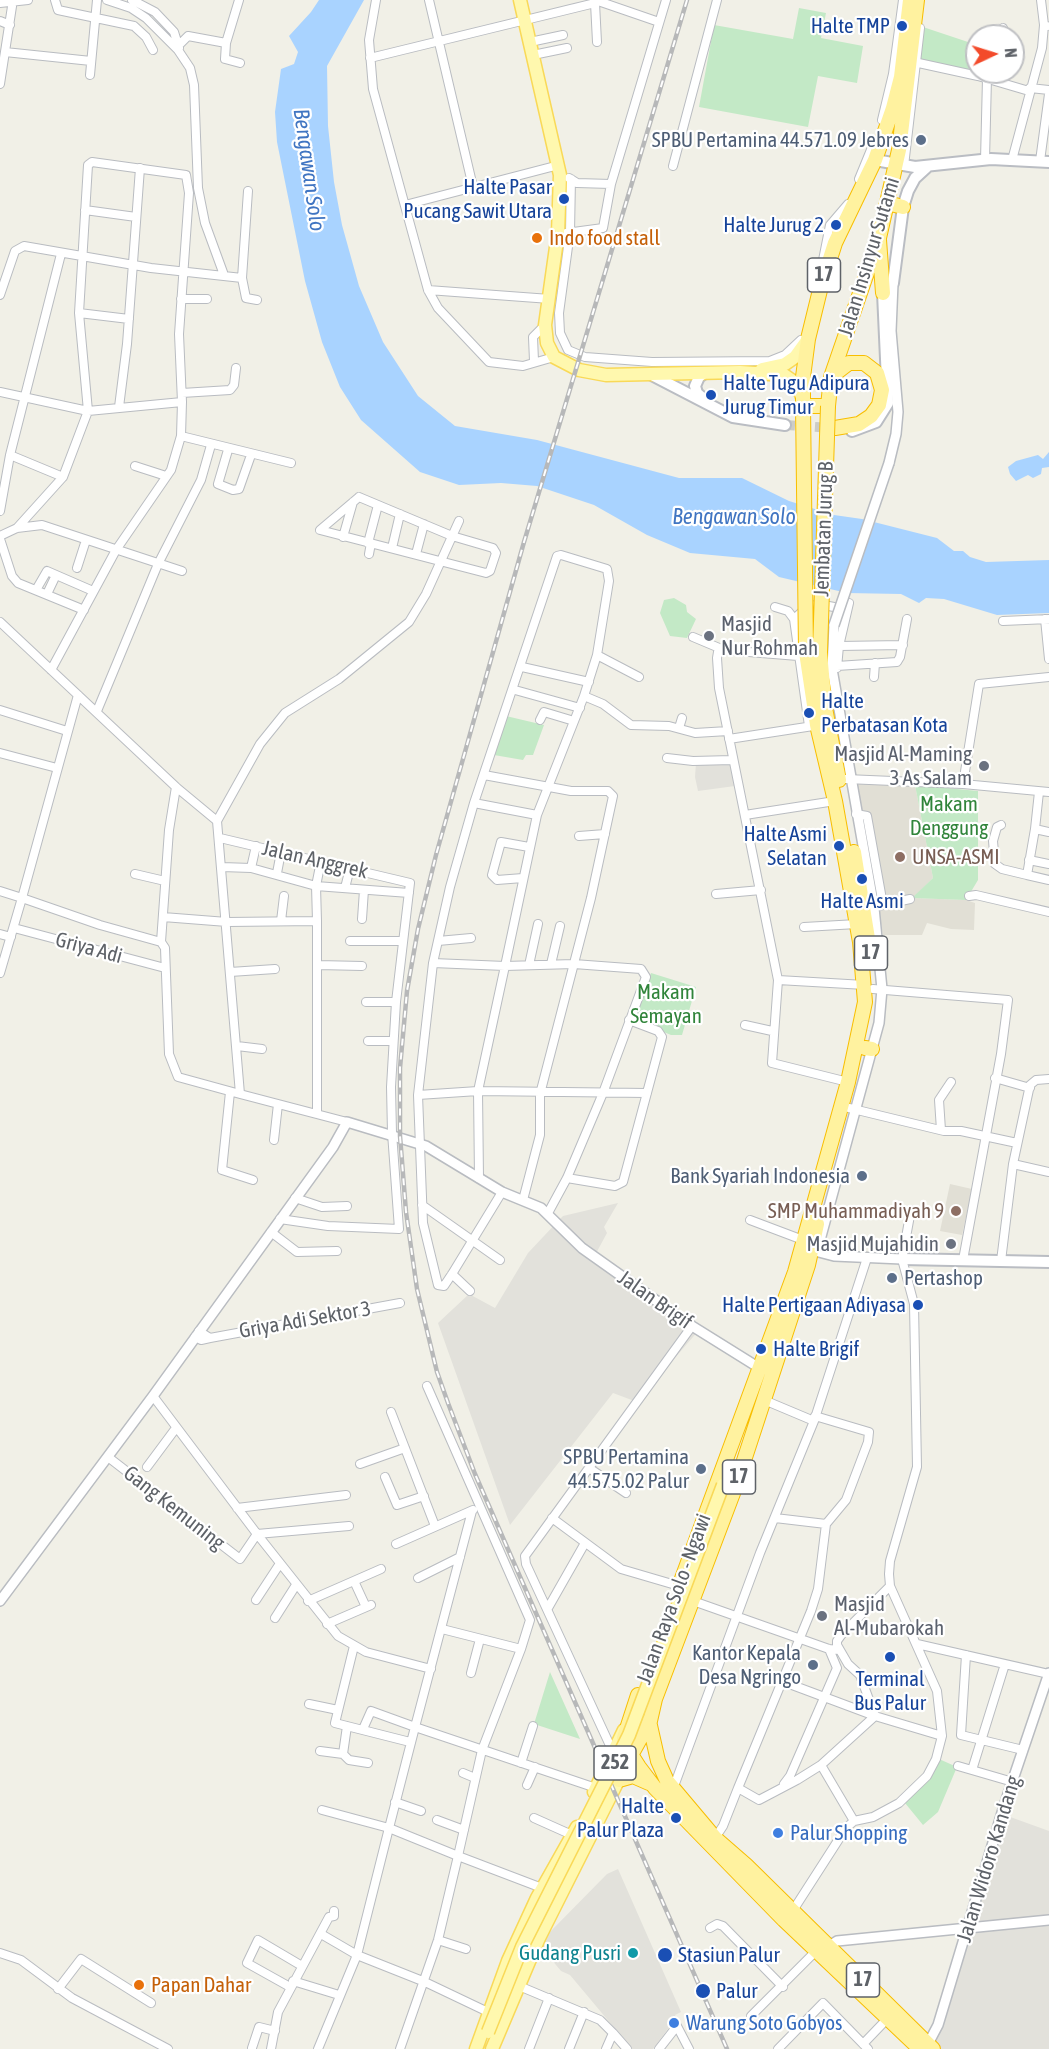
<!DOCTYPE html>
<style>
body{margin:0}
#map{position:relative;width:1049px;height:2049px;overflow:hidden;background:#f1f0e7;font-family:"Asap Condensed",sans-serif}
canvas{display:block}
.north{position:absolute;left:965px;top:24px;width:60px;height:60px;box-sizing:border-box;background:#fff;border:2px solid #bfc0c3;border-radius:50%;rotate:86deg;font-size:16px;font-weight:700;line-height:24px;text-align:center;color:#5e6268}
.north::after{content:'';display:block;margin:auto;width:21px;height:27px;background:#f34b2b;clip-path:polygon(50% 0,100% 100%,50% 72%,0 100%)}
</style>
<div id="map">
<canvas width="1049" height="2049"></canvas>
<div class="north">N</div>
</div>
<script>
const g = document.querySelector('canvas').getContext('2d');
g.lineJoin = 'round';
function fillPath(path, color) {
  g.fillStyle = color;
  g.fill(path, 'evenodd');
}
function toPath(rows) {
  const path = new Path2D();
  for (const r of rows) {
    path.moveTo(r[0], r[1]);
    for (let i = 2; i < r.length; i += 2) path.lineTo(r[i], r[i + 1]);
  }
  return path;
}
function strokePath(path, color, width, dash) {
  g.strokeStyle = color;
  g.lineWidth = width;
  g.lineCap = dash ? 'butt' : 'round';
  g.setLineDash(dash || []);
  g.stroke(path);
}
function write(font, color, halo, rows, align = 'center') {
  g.font = font + ' "Asap Condensed",sans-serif';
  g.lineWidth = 4.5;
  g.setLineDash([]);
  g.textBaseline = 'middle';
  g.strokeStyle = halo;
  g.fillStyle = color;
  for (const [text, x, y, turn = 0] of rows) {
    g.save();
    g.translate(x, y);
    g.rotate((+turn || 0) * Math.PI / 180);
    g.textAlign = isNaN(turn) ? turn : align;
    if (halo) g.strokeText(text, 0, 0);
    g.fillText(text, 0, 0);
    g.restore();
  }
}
const industrial = toPath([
 [730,761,735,786,698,791,695,777,696,763],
 [618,1203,604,1227,607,1233,594,1257,699,1330,637,1402,613,1393,510,1525,438,1323,469,1294,495,1308,528,1253,559,1220,563,1216],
 [1002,1814,1049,1831,1049,2049,932,2049,929,2046],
 [618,1869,681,2012,675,2015,676,2018,653,2049,632,2049,570,1975,561,1971,541,1947,547,1935,607,1874]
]);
const education = toPath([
 [857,784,915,785,933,878,913,898,966,900,975,903,974,930,951,929,927,923,922,935,883,935],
 [950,1184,972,1189,962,1235,940,1231]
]);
const green = toPath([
 [799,8,826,13,821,38,863,46,857,83,818,76,808,127,699,107,714,25,793,39],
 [923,27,977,45,977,74,919,61],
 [674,598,686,605,687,612,696,619,687,638,670,636,660,613,664,600],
 [506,716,544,725,533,755,526,755,523,760,494,755],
 [915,785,978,791,978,880,966,900,912,898,933,878],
 [651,973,696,987,682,1035,671,1035,635,1020],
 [550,1672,580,1739,534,1724],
 [939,1759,957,1767,938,1812,923,1825,905,1803,929,1780]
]);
const water = toPath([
 [319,0,364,0,327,66,328,126,334,182,342,225,359,286,383,342,418,396,455,426,537,440,679,478,742,478,789,501,834,515,862,519,937,538,954,551,963,551,970,557,986,562,1049,560,1049,613,997,615,944,599,926,598,919,603,901,594,847,593,779,577,755,559,690,553,647,535,594,505,537,486,501,483,459,485,420,472,361,420,340,387,322,342,305,281,277,142,275,112,281,69,294,64,298,52,289,36,311,12],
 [1049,452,1049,467,1042,468,1041,474,1033,478,1028,475,1016,481,1010,474,1008,467,1016,461,1038,455,1043,459]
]);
const secondaryTunnel = toPath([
 [785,425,833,428]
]);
const minor = toPath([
 [55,0,58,10,134,26,146,37,153,50],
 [107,0,131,8,146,18,178,50,190,68,194,85,198,188,205,223,224,275],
 [132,0,155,12,174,32,179,48],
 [376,0,369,40,373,89,428,290,438,308,489,362,523,366,554,357],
 [429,0,473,187],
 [1041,0,1044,25,1047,26],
 [598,1,659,22],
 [0,3,28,0],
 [0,21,10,25],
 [999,36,1003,28],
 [530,42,563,35],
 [597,42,595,3,597,1],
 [226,43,225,59,240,63],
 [179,45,188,36,226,43,239,0],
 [5,52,91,61],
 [533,55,567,48],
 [370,58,595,3],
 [914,62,978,76,1029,91],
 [90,75,97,0],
 [0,84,13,0],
 [1030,88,1049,90],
 [882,120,893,74,903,0],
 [985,160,987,78],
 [1012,160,1042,48,1044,25],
 [1040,161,1049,94],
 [673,166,717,0],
 [904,166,920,28],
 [569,178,577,183,611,184,666,0],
 [571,179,570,232,559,313,560,333,568,350,585,357,652,362,770,361,785,355,801,340],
 [859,179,875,140],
 [405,205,559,165],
 [85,210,136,217],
 [566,233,603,228,611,184],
 [822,265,830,225,848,204],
 [242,278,246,298,257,300],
 [428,290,550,299],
 [0,295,15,251,24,246,151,268,242,278,248,191],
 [181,299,207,299],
 [79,313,129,319],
 [534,361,533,337,545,325],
 [0,392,88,411,182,402,179,334,189,193,186,175,92,162,88,165,79,313,88,411,63,477,17,528],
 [182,393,230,390,234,385,236,368],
 [119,407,127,344,140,168],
 [181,436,291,463],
 [228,450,218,484,233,490,239,489,251,455],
 [10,455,63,477],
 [135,466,166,476],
 [359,497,452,536,493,548,496,553,490,571,486,573,320,530,359,497],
 [0,511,10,455,61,254],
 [0,536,17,528,42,525,182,571],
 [343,537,353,502],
 [0,539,12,576,18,583,84,610],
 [368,543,378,505],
 [392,548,400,514],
 [369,554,371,543],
 [416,554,424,524],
 [77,568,86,540],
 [36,590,47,571,93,591],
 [47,594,56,575],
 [775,607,788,611,794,619,809,726],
 [794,619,805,609,818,604,834,607,843,613],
 [1045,619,1049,659],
 [1003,621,1049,619],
 [0,622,176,787,217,821,240,1094,347,1122],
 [693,637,724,650,798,656],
 [839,646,903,645],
 [724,650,718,652,717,658,719,688,778,980,772,1063,848,1082],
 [597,655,639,677],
 [837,666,897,662,900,657,907,619],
 [522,667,589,682],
 [837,668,839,646,849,603],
 [51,670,116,550,171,470,181,436,182,402],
 [874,677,875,663],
 [515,690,580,708],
 [78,695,22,898,100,925,161,942],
 [584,696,603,704,631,725,669,726,695,733,728,731],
 [0,710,67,731],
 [97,711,158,564,201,480,211,445],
 [540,720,544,712,574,721],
 [679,728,682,718],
 [729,739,813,726],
 [0,753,57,768],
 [667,758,693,761,732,760],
 [484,775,571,791,608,791,613,796,591,898,540,1094,540,1135,523,1200],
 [846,779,963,784,1049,792],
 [963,784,979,684,1049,677],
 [176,787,169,830,161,942,165,948,169,1054,178,1077,240,1094],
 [1039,792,1035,829,1027,875,1049,880],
 [474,803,537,815],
 [856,814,867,816,883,905],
 [745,815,835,801],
 [217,821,260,744,285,713,339,679,409,622,426,594,459,521],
 [1001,825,997,827,993,841,995,864,1002,869,1027,875],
 [1035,829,1049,832],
 [579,836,605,834],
 [220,838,410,883,396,1002,391,1087,392,1133,399,1229,328,1226,280,1219],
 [1029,860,1049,864],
 [222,867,251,868,316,886,409,893],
 [251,868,256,846],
 [277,873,281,852],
 [135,874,165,881],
 [523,878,497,880,492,875,501,842,529,847],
 [345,888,350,868],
 [0,891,22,898,0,973],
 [716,894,761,890],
 [969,896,976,895,1049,912],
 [878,906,910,899],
 [163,917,227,922,317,921,317,1114],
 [362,919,364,890],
 [281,921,284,896],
 [317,921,316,886,321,861],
 [804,927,857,924],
 [14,928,165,968],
 [0,934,11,937],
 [350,941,402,941],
 [438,941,471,938],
 [551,964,560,926],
 [318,965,362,966],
 [529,965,538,924],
 [230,972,275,969],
 [778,980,865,985],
 [873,989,1008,1000,1001,1054,963,1260],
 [366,1002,396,1002],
 [745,1025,772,1031],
 [368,1041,393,1041],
 [237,1046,262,1049],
 [995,1078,1030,1088],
 [1049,1079,1036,1080,1030,1085,1013,1164,1049,1172],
 [230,1092,222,1170,253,1180],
 [418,1095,433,963,505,966,537,815,584,696,597,655,609,581,607,569,561,555,557,556,474,803,450,887,433,963],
 [849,1108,944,1131,961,1131,1017,1143],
 [941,1130,939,1100,951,1082],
 [274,1140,278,1104],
 [479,1178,478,1091,647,1093],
 [567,1178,615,1186,623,1182,662,1037,658,1031,629,1020],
 [502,1192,452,1274,444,1286,438,1285,423,1223,418,1095,478,1091,505,966,574,964,641,969,646,977,603,1093,567,1178,548,1213],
 [295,1198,322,1207,347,1206],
 [422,1205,500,1260],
 [750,1220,803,1240],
 [271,1232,297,1252,337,1251],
 [1001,1261,1013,1164],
 [452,1274,470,1291],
 [195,1337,201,1340,210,1338,199,1331],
 [210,1338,400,1303],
 [427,1386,530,1620,521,1649],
 [764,1400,814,1421],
 [391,1412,435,1526],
 [108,1457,240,1559,257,1534,153,1396],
 [360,1464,405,1448],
 [147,1467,176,1428],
 [589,1468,626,1493],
 [385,1477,397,1505,424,1496],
 [237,1508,346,1495],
 [472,1511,415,1727,596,1788],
 [552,1518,621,1569,679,1586],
 [775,1518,826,1524],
 [349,1526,257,1534,338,1636,366,1652,431,1669],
 [396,1544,473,1510],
 [418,1578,460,1557],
 [354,1581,366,1607],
 [890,1586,842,1634,837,1641,837,1645,848,1664,860,1675,875,1716,942,1736],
 [256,1600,279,1565],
 [308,1601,381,1569],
 [693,1601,829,1649,839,1650],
 [548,1608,585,1543],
 [275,1618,296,1585],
 [327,1624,371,1605],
 [917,1644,1049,1674],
 [354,1646,335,1723,410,1742],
 [966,1655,961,1735,1023,1750],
 [471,1673,480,1639],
 [309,1704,338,1710],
 [363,1729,371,1711,415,1727,389,1828,458,1856,482,1750,521,1649,442,1629],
 [320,1751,343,1754,349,1760,368,1763],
 [613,1752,526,1564,525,1556,692,1326],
 [343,1754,347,1726],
 [521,1763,533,1726],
 [821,1765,854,1821],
 [958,1766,1013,1782],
 [972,1770,1005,1664],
 [463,1773,475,1778],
 [784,1784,790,1776,837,1668,829,1649],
 [527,1785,535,1767],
 [738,1788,811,1611,818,1589,826,1524,846,1500,868,1442,869,1432,815,1416],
 [673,1789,760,1553,814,1421,867,1258],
 [395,1802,421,1811],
 [534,1818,572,1835],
 [437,1820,464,1830],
 [715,1838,723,1826,738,1788,759,1800,797,1780,821,1765,875,1716,784,1682],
 [792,1912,846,1828,854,1821,873,1817,899,1803,927,1776,936,1759,942,1736,937,1691,890,1586,889,1574,890,1561,917,1467,914,1304,902,1259,911,1210],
 [710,1928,717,1924,723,1926,783,1987],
 [321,1934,357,1955,425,1982,488,2012],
 [438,1940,466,1949],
 [0,1953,21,1960,72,1998,168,2049],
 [293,1981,339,1995],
 [519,1986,600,2020,613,2033,606,2049],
 [290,1987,247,1963,258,1940,302,1966],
 [58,1989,81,1959,151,2003],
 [751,2016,817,1950],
 [613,2033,627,2049],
 [863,2044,888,2018],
 [252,2048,259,2027,275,2031],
 [271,2049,278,2012,329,1917,334,1916,334,1911],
 [318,2049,357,1955,389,1828,322,1810],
 [400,2049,438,1940,458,1856,542,1888],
 [529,2049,549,1998],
 [569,2049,584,2012],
 [659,2049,677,2026,689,2049],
 [778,2049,823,2003,868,2049]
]);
const tertiary = toPath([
 [889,463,896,434,898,412,891,331,893,283],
 [820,1240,879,1023,882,989,874,908,832,669,834,625],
 [811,1250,834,1256,902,1259],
 [0,1601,153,1396,333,1147,347,1122,426,1146,502,1192,541,1208,582,1248,692,1326,761,1369],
 [829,1946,837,1941,1049,1920],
 [928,2044,938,2025,1004,1806,1049,1673]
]);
const secondary = toPath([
 [875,160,915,167,991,159,1049,162],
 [650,374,733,417,785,425],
 [705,400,697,393,695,386,699,377,706,372],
 [852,431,876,422,888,403,883,293,893,283,903,207,908,191,915,178,927,167],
 [902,1259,1049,1262]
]);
const primary = toPath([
 [520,0,560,175,558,233,545,325,547,343,554,357,579,370,606,375,740,372,784,375,797,384,802,397],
 [762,369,785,364,795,357,808,339],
 [594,1792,624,1730],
 [476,2049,508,1961,537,1898,577,1827],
 [492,2049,539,1938,631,1755]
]);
const trunk = toPath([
 [910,0,901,77,893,108,875,160,835,243,820,290,808,339,803,377,803,406,828,406,831,377,879,238,899,150,917,0],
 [887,203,903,207],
 [879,240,883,293],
 [832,376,849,363,864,363,877,373,882,390,879,405,871,416,859,424,835,428],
 [820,652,825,708,839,780],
 [854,852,871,957],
 [865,1048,872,1049],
 [680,1584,795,1272,848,1082,865,1002,860,942,835,801,817,725,806,652],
 [638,1695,624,1738,625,1745,639,1767,655,1788,784,1920,920,2049],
 [649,1721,658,1761,667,1781,715,1838,746,1865,933,2049],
 [631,1755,650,1721,655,1699,735,1488,808,1265,817,1224],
 [619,1780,633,1776,649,1783]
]);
const rail = toPath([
 [687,0,524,542,436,855,418,929,407,991,400,1068,400,1136,406,1212,417,1289,437,1372,448,1403,475,1474,727,2049]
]);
const tertiaryBridge = toPath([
 [834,625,889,463]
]);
const primaryBridge = toPath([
 [488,2032,522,1947,629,1735,723,1485]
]);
const trunkBridge = toPath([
 [803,406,806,652],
 [820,652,828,406]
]);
const markers = [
 [902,26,6,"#1a4fb4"],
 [921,140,6,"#5c6f8a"],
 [564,199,6,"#1a4fb4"],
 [836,225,6,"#1a4fb4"],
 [537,238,6,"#e8710a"],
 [711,395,6,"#1a4fb4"],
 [709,636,6,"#6b7280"],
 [809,713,6,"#1a4fb4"],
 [984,766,6,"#6b7280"],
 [839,846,6,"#1a4fb4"],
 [900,857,6,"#8d6e63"],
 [862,879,6,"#1a4fb4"],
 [862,1176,6,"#5c6f8a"],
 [956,1211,6,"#8d6e63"],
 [951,1244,6,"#6b7280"],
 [892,1278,6,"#5c6f8a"],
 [918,1305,6,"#1a4fb4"],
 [761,1349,6,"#1a4fb4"],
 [701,1469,6,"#5c6f8a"],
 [822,1616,6,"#6b7280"],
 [890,1657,6,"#1a4fb4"],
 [813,1665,6,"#5c6f8a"],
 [676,1818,6,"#1a4fb4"],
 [778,1833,6,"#3f7fe0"],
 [633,1953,6,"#0f9aa8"],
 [665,1955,8,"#1a4fb4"],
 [139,1985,6,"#e8710a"],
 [703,1991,8,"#1a4fb4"],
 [674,2023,6,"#3f7fe0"]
];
const shields = [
 [824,275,33],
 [871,953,33],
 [739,1477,33],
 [615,1763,42],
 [863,1980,33]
];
const shieldNames = [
 ["17",824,275],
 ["17",871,953],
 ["17",739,1477],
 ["252",615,1763],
 ["17",863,1980]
];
const transitNames = [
 ["Halte TMP",890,26],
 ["Halte Pasar",552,187],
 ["Pucang Sawit Utara",552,211],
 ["Halte Jurug 2",824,225],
 ["Halte Tugu Adipura",723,383,"left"],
 ["Jurug Timur",723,407,"left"],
 ["Halte",821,701,"left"],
 ["Perbatasan Kota",821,725,"left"],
 ["Halte Asmi",827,834],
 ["Selatan",827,858],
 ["Halte Asmi",862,901,"center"],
 ["Halte Pertigaan Adiyasa",906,1305],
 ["Halte Brigif",773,1349,"left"],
 ["Terminal",890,1679,"center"],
 ["Bus Palur",890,1703,"center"],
 ["Halte",664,1806],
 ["Palur Plaza",664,1830],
 ["Stasiun Palur",678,1955,"left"],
 ["Palur",716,1991,"left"]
];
const serviceNames = [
 ["SPBU Pertamina 44.571.09 Jebres",909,140],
 ["Bank Syariah Indonesia",850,1176],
 ["Pertashop",904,1278,"left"],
 ["SPBU Pertamina",689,1457],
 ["44.575.02 Palur",689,1481],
 ["Kantor Kepala",801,1653],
 ["Desa Ngringo",801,1677]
];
const foodNames = [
 ["Indo food stall",549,238],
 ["Papan Dahar",151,1985]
];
const streetNames = [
 ["Jalan Insinyur Sutami",869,257,-73],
 ["Jembatan Jurug B",824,529,-88],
 ["Jalan Anggrek",315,860,13],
 ["Griya Adi",89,948,15],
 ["Jalan Brigif",655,1300,35],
 ["Griya Adi Sektor 3",305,1320,-10],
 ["Gang Kemuning",174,1508,38],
 ["Jalan Raya Solo - Ngawi",674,1599,-70],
 ["Jalan Widoro Kandang",989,1859,-73]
];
const worshipNames = [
 ["Masjid",721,624],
 ["Nur Rohmah",721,648],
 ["Masjid Al-Maming",972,754,"right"],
 ["3 As Salam",972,778,"right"],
 ["Masjid Mujahidin",939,1244,"right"],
 ["Masjid",834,1604],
 ["Al-Mubarokah",834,1628]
];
const parkNames = [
 ["Makam",949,804],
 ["Denggung",949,828],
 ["Makam",666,992],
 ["Semayan",666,1016]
];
const educationNames = [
 ["UNSA-ASMI",912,857],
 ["SMP Muhammadiyah 9",944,1211,"right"]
];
const shopNames = [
 ["Palur Shopping",790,1833],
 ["Warung Soto Gobyos",686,2023]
];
const cultureNames = [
 ["Gudang Pusri",621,1953]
];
const waterNames = [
 ["Bengawan Solo",309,170,82],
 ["Bengawan Solo",734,517]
];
fillPath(industrial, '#e2e1db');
fillPath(education, '#e1dfd5');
fillPath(green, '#c3e9c6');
fillPath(water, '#a9d3ff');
strokePath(secondaryTunnel, '#ccccc7', 10, [10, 5]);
strokePath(minor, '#b9bcc1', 10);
strokePath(tertiary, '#b9bcc1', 12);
strokePath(secondary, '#babdc3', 14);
strokePath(primary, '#f9d958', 15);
strokePath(trunk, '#f8be00', 16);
strokePath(minor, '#fff', 8);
strokePath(tertiary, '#fff', 9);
strokePath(secondary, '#fff', 10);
strokePath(primary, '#fff8ae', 12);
strokePath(trunk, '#fff29f', 14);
strokePath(rail, '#b7b8b9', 4.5);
strokePath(rail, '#fff', 2, [7]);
strokePath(tertiaryBridge, '#b9bcc1', 12, []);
strokePath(primaryBridge, '#f9d958', 15, []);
strokePath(trunkBridge, '#f8be00', 16, []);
strokePath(tertiaryBridge, '#fff', 9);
strokePath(primaryBridge, '#fff8ae', 12);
strokePath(trunkBridge, '#fff29f', 14);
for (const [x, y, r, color] of markers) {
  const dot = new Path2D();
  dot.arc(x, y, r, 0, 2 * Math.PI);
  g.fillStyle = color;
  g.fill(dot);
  strokePath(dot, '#fff', 2);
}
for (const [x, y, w] of shields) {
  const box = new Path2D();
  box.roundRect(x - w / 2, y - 17, w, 34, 4.5);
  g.fillStyle = '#fff';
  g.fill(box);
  strokePath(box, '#5e6268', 1.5);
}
write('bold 20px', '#5e6268', null, shieldNames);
write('21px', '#164399', '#fff', transitNames, 'right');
write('21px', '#4e5e75', '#fff', serviceNames, 'right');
write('21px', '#c56008', '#fff', foodNames, 'left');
write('21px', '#5e6268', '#fff', streetNames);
write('21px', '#5b616d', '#fff', worshipNames, 'left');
write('21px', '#30843a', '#fff', parkNames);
write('21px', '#785e54', '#fff', educationNames, 'left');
write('21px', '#366cbe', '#fff', shopNames, 'left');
write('21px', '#0d838f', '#fff', cultureNames, 'right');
write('italic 22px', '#4075c2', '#fff', waterNames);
</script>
